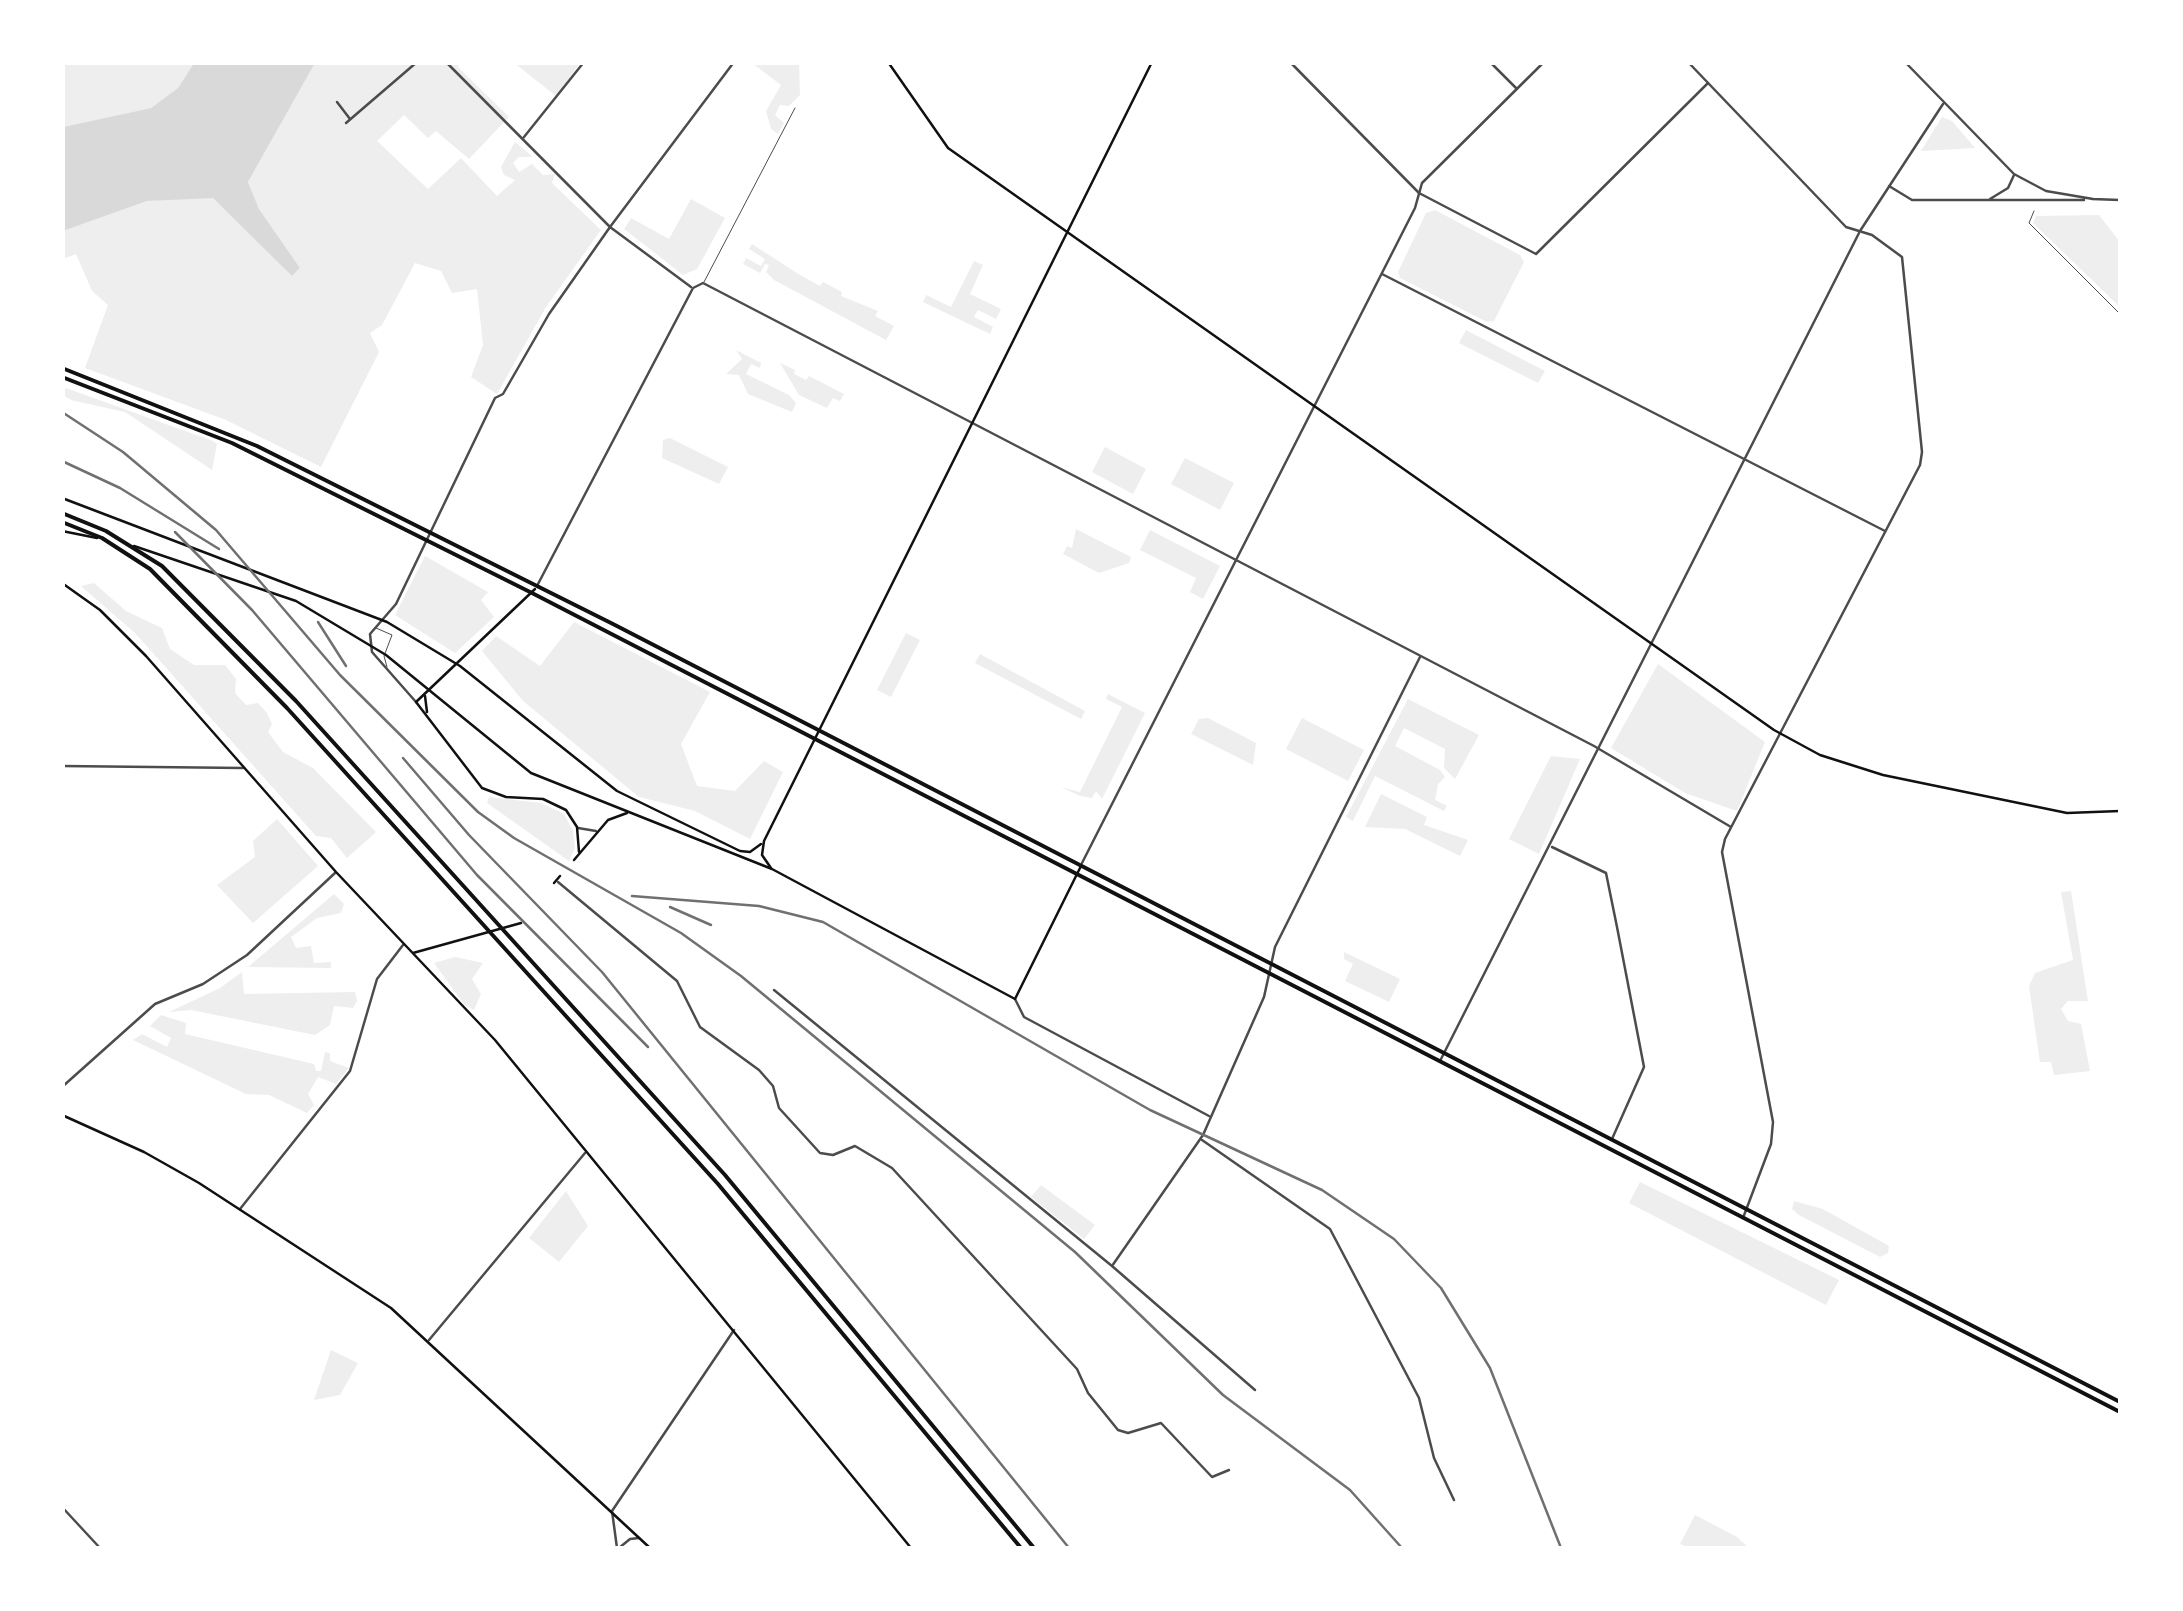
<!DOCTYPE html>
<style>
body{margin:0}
#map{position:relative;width:2183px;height:1611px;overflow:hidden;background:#fff;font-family:"IBM Plex Sans",sans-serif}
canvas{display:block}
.frame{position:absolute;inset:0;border:65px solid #fff;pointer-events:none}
</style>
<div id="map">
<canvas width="2183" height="1611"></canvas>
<div class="frame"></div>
</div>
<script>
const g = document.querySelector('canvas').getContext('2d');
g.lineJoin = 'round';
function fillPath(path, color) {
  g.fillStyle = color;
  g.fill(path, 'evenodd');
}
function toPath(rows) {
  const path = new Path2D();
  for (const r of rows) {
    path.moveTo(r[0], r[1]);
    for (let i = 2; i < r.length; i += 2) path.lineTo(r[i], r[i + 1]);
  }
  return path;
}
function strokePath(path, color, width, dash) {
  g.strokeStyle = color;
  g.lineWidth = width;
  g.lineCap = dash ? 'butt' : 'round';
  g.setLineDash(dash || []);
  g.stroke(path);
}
const green = toPath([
 [62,63,194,63,178,88,151,108,63,127],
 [315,63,461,63,458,67,509,117,469,159,436,131,428,138,404,115,377,141,428,189,461,158,497,196,515,180,504,175,501,167,515,142,533,157,519,157,513,163,519,172,532,164,543,175,555,174,552,183,601,230,546,307,497,394,471,377,483,345,477,289,452,293,441,271,415,263,382,325,370,333,379,352,321,467,226,420,85,368,108,305,92,291,76,254,63,259,63,231,147,201,202,197,213,198,231,213,292,276,300,268,259,209,248,182],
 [514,63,580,63,556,96],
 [752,63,799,63,800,95,789,106,780,105,775,115,784,123,778,134,771,129,766,111,781,85],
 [1942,117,1952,121,1975,148,1921,151],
 [691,199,725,218,697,269,683,275,624,229,631,218,669,239],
 [1435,210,1520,255,1524,262,1494,321,1487,322,1400,278,1398,272,1426,213],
 [2099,215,2120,242,2120,307,2033,223,2036,216],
 [752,244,800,275,820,286,823,282,842,292,841,296,878,311,875,316,894,326,886,340,774,280,766,272,769,265,765,264,760,273,743,264,746,258,761,266,765,259,749,249],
 [974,261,983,265,970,294,1001,309,996,319,978,310,974,317,993,327,990,334,923,302,926,295,951,307],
 [1466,330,1545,371,1538,383,1459,343],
 [736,350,761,363,760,368,751,364,746,374,789,395,796,403,792,412,748,394,739,375,726,374,742,359],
 [780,363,795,370,794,374,806,380,809,376,844,394,840,401,833,398,827,408,799,395],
 [63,387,213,441,217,444,212,470,125,412,71,400,63,395],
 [670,438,728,467,719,484,662,458,663,440],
 [1105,447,1146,469,1133,494,1092,472],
 [1185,458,1234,483,1220,510,1171,484],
 [1076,529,1131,557,1129,563,1099,573,1063,554,1067,546,1072,548],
 [1150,530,1220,566,1203,599,1190,592,1196,578,1140,550],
 [425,556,488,592,481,600,494,617,455,653,395,615],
 [94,583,126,611,162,628,170,649,194,665,225,665,236,679,235,693,246,705,258,703,267,713,272,724,268,732,283,752,313,768,376,832,347,858,331,838,316,836,135,633,81,586],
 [574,622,710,692,681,744,697,786,735,791,764,761,783,772,750,839,695,811,639,797,523,701,482,651,496,636,540,666],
 [906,633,920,640,891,697,877,690],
 [980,654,1085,711,1081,719,975,663],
 [1658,664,1765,742,1737,811,1685,793,1611,748],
 [1108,694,1145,713,1102,799,1096,791,1092,798,1080,796,1061,787,1080,792,1122,707,1106,699],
 [1408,699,1479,735,1455,779,1444,768,1445,749,1404,728,1395,746,1440,770,1445,777,1438,784,1435,800,1447,806,1444,811,1375,776,1353,821,1346,817],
 [1208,718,1256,743,1253,765,1191,734,1199,719],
 [1302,718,1364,750,1348,781,1286,749],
 [1551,756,1580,759,1539,854,1509,839],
 [1381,794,1427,817,1424,825,1468,840,1460,856,1405,829,1365,827],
 [489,797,541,803,564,814,573,831,575,848,569,861,487,803],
 [277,819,318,866,253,923,217,885,255,857,253,841],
 [2071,891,2088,1001,2068,1001,2061,1009,2068,1021,2081,1024,2090,1071,2054,1075,2051,1062,2040,1062,2029,986,2035,973,2073,960,2061,892],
 [334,894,344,904,341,913,317,918,291,937,296,948,311,946,314,963,331,962,331,968,248,967],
 [1344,952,1400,979,1389,1002,1345,981,1353,964,1344,959],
 [455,957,483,963,472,979,481,994,474,1010,464,1004,434,963],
 [242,972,244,994,355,992,357,1001,353,1008,334,1006,330,1025,315,1035,191,1010,169,1012,220,988],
 [161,1015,186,1023,185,1034,314,1064,316,1071,321,1071,325,1052,330,1053,330,1061,349,1068,336,1084,318,1077,308,1094,314,1105,307,1113,269,1095,246,1094,133,1040,142,1034,167,1047,171,1038,150,1026],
 [1640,1182,1839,1280,1826,1305,1629,1203],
 [1041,1185,1095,1225,1084,1239,1031,1197],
 [566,1191,588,1226,559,1262,529,1238],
 [1794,1201,1823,1209,1889,1246,1888,1253,1880,1257,1799,1215,1792,1209],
 [331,1350,358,1363,340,1395,314,1400],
 [1695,1515,1737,1537,1749,1548,1689,1548,1680,1544]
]);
const water = toPath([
 [194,63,315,63,248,182,259,209,300,268,292,276,213,198,147,201,63,231,63,127,151,108,178,88]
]);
const service = toPath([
 [2034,211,2029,223,2120,314],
 [704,282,795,108],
 [376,628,392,635,384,656,387,667]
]);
const minor = toPath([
 [446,62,610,227,691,287],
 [1290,62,1419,193,1536,254,1708,83],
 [1490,62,1516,88],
 [337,102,350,119],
 [346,123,417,62],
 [524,137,584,62],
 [1382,274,1885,531],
 [416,702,372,652,370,634,396,604,495,398,503,394,549,314,610,227,734,62],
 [62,766,243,768],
 [1552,847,1606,873,1617,927,1644,1067,1612,1139],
 [558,882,677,981,700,1027,759,1070,773,1086,779,1108,820,1153,833,1155,855,1146,892,1168,1077,1369,1088,1393,1118,1430,1128,1433,1161,1423,1212,1477,1229,1470],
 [774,990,1112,1266,1255,1390],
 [1015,999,1024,1017,1209,1116],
 [1440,1061,1859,233],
 [1202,1140,1330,1229,1419,1398,1434,1458,1454,1500],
 [240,1209,350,1071,377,979,403,945],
 [1112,1266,1203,1135,1264,997,1275,947,1420,657],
 [429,1340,585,1153],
 [62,1507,100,1548],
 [617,1548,612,1511,734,1330],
 [619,1548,630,1539,639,1538]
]);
const tertiary = toPath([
 [1688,62,1846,227,1872,235,1902,257,1922,452,1920,465,1725,839,1722,852,1773,1122,1771,1144,1743,1218],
 [1905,62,2014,174,2046,191,2093,199],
 [1889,186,1912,200,2084,200],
 [1990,199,2008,188,2014,175],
 [2092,199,2120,200],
 [1860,231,1943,104],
 [538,584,693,288,703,283,1594,746,1731,827],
 [578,828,596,831],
 [1082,863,1415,208,1422,183,1544,62],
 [62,1087,155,1004,203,984,247,955,335,873]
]);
const secondary = toPath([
 [888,62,948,148,1774,730,1820,755,1883,775,2067,813,2120,811],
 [62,498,387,622,460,666,617,791,740,851,750,852,761,844],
 [62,531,97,538],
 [134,546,296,601,386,655,531,773,772,869,1015,999,1081,866],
 [62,583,100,610,146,656,336,872,495,1040,911,1548],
 [535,589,416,702,482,788,506,797,543,799,566,810,577,827,579,852],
 [425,696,427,712],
 [574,860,608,820,627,813],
 [771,868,762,855,764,841,1152,62],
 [554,883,560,876],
 [413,953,521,923],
 [62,1115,144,1152,199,1183,391,1308,650,1548]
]);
const primary = toPath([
 [62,368,257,446,613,624,2120,1402],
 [62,377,232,443,532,593,2120,1412],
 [62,513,106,531,162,566,296,701,725,1175,1034,1548],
 [62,522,102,538,150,569,287,708,718,1184,1021,1548]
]);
const rail = toPath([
 [62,412,123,452,216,530,340,675,478,812,514,838,681,933,741,976,1075,1252,1223,1395,1350,1490,1402,1548],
 [62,461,120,488,219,549],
 [175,532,252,610,477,875,648,1047],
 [318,622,346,666],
 [403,758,469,835,602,972,1069,1548],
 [632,896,759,906,823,922,1150,1110,1322,1190,1394,1239,1441,1288,1490,1368,1561,1548],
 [670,907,711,925]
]);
fillPath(green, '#eee');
fillPath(water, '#d9d9d9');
strokePath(service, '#4c4c4c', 1);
strokePath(minor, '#4c4c4c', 2.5);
strokePath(tertiary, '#4c4c4c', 2.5);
strokePath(secondary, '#111', 2.5);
strokePath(primary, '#111', 4);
strokePath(rail, '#707070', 2.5);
</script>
